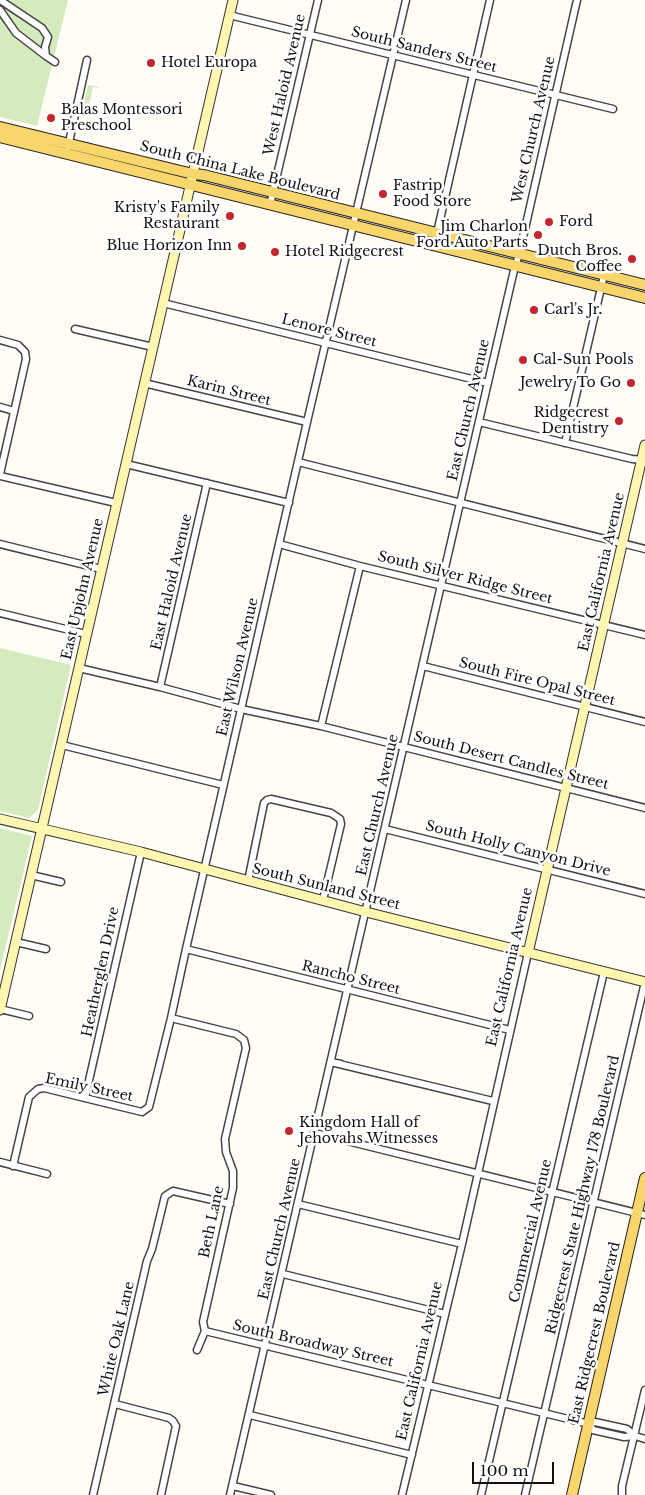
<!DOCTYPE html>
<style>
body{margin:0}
#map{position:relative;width:645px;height:1495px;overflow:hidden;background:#fffdf5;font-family:"Libre Baskerville",serif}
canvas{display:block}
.scale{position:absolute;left:472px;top:1462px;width:82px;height:22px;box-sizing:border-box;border:2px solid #111;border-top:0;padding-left:6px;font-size:15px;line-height:18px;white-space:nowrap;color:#111;-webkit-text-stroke:4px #fff;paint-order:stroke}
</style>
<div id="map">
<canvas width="645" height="1495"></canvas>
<div class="scale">100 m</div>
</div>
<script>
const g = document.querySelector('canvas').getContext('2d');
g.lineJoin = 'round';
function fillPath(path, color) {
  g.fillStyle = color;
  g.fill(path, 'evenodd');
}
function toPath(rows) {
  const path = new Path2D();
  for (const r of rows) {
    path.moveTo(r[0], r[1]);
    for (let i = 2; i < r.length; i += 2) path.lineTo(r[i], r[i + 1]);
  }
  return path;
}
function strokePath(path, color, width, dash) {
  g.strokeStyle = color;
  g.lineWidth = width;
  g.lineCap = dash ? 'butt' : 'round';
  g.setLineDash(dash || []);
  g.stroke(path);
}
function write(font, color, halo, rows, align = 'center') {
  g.font = font + ' "Libre Baskerville",serif';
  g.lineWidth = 5;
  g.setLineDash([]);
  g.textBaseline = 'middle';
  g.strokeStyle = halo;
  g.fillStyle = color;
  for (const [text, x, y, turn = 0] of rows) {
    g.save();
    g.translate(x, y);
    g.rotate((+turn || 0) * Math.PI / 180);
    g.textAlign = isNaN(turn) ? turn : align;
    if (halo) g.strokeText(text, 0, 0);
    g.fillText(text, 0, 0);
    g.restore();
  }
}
const green = toPath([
 [0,0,68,0,37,126,0,117],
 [88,85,99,87,98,88,93,87,87,113,91,114,92,117,82,112],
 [0,648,71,665,38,810,29,818,0,811],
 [0,828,32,836,0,970]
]);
const street = toPath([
 [0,0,42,28,48,37,45,47,46,56,55,62],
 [0,10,16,33,46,56],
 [229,15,613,109],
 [68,147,87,60],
 [270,205,318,0],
 [434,246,490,0],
 [163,303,488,383],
 [75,329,153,347],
 [0,340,18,345,25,352,26,359,0,474],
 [144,383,307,422],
 [0,407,14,411],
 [479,422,632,459,643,460],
 [565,443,604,275],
 [298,462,645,549],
 [126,464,289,503],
 [0,476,116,503],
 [0,544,101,569],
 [279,544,360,566,645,635],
 [0,613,86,634],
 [423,666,645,722],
 [79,668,160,687,241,709,321,726,645,808],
 [160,687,207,483],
 [321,726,360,566],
 [62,745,223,785],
 [385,829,645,894],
 [31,875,61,882],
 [248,881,264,803,267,800,271,799,331,813,340,819,341,824,323,900],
 [16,942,46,949],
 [186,949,510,1030],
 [0,1009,29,1016],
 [179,1020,171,1018,236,1034,244,1040,246,1048,225,1139,226,1152,233,1171,233,1188,203,1322,205,1331,197,1350],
 [341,1064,331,1062,493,1101],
 [85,1098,141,852],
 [315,1133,645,1215],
 [0,1162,47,1174],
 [13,1166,29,1097,38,1089,44,1088,142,1112,149,1107,171,1018,186,949,307,422,406,0],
 [298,1204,462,1244],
 [283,1274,445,1314],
 [205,1331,589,1424,595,1422,627,1429,635,1436],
 [115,1404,169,1418,173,1421,176,1426,161,1495],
 [250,1415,412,1455],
 [589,1424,593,1430,624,1437,635,1436,645,1439],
 [233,1486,271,1495],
 [93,1495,147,1261,152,1249,165,1196,173,1191,230,1204],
 [230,1495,515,266,519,255,577,0],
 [402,1495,462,1244,528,953],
 [481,1495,604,972],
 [525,1495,645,982],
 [622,1495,622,1486,645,1390]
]);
const secondary = toPath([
 [0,819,141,852,366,912,645,982],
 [528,953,645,445],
 [0,1010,233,0]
]);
const primary = toPath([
 [0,127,193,174,204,175,645,285],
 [0,137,645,298],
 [572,1495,645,1178]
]);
const markers = [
 [151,63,5,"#c4262e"],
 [51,118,5,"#c4262e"],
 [383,194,5,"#c4262e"],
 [230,216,5,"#c4262e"],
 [549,222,5,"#c4262e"],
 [538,235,5,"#c4262e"],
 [242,246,5,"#c4262e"],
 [275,252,5,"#c4262e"],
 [632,259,5,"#c4262e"],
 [534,310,5,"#c4262e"],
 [523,360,5,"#c4262e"],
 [631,383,5,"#c4262e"],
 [619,421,5,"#c4262e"],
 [289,1131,5,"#c4262e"]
];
const streetNames = [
 ["South Sanders Street",424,50,14],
 ["West Haloid Avenue",285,85,-77],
 ["West Church Avenue",534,130,-77],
 ["South China Lake Boulevard",240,171,14],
 ["Lenore Street",329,331,14],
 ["Karin Street",229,391,14],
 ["East Church Avenue",469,410,-77],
 ["East California Avenue",602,572,-77],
 ["South Silver Ridge Street",465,578,14],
 ["East Haloid Avenue",172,582,-77],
 ["East Upjohn Avenue",83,589,-77],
 ["East Wilson Avenue",238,667,-77],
 ["South Fire Opal Street",537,682,14],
 ["South Desert Candles Street",511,761,14],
 ["East Church Avenue",378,805,-77],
 ["South Holly Canyon Drive",518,849,14],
 ["South Sunland Street",326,887,14],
 ["East California Avenue",510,967,-77],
 ["Heatherglen Drive",101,972,-78],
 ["Rancho Street",351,978,14],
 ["Emily Street",89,1088,12],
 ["Ridgecrest State Highway 178 Boulevard",583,1195,-77],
 ["Beth Lane",212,1222,-78],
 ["East Church Avenue",280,1229,-77],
 ["Commercial Avenue",531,1231,-77],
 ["East Ridgecrest Boulevard",595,1333,-77],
 ["White Oak Lane",117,1339,-77],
 ["South Broadway Street",313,1344,13],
 ["East California Avenue",420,1361,-77]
];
const poiNames = [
 ["Hotel Europa",161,63],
 ["Balas Montessori",61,110],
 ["Preschool",61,126],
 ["Fastrip",393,186],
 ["Food Store",393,202],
 ["Kristy's Family",220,208,"right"],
 ["Restaurant",220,224,"right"],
 ["Ford",559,222],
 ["Jim Charlon",528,227,"right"],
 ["Ford Auto Parts",528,243,"right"],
 ["Blue Horizon Inn",232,246,"right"],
 ["Dutch Bros.",622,251,"right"],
 ["Coffee",622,267,"right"],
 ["Hotel Ridgecrest",285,252],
 ["Carl's Jr.",544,310],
 ["Cal-Sun Pools",533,360],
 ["Jewelry To Go",621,383,"right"],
 ["Ridgecrest",609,413,"right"],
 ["Dentistry",609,429,"right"],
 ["Kingdom Hall of",299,1123],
 ["Jehovahs Witnesses",299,1139]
];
fillPath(green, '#d5ebbd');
strokePath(street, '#444', 9);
strokePath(secondary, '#333', 11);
strokePath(primary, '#222', 12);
strokePath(street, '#fff', 6);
strokePath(secondary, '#fff6b0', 9);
strokePath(primary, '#f9d66b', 10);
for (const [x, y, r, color] of markers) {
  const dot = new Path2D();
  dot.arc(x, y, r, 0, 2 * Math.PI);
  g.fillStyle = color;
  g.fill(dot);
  strokePath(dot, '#fff', 2);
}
write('14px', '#111', '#fff', streetNames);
write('14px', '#111', '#fff', poiNames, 'left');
</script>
